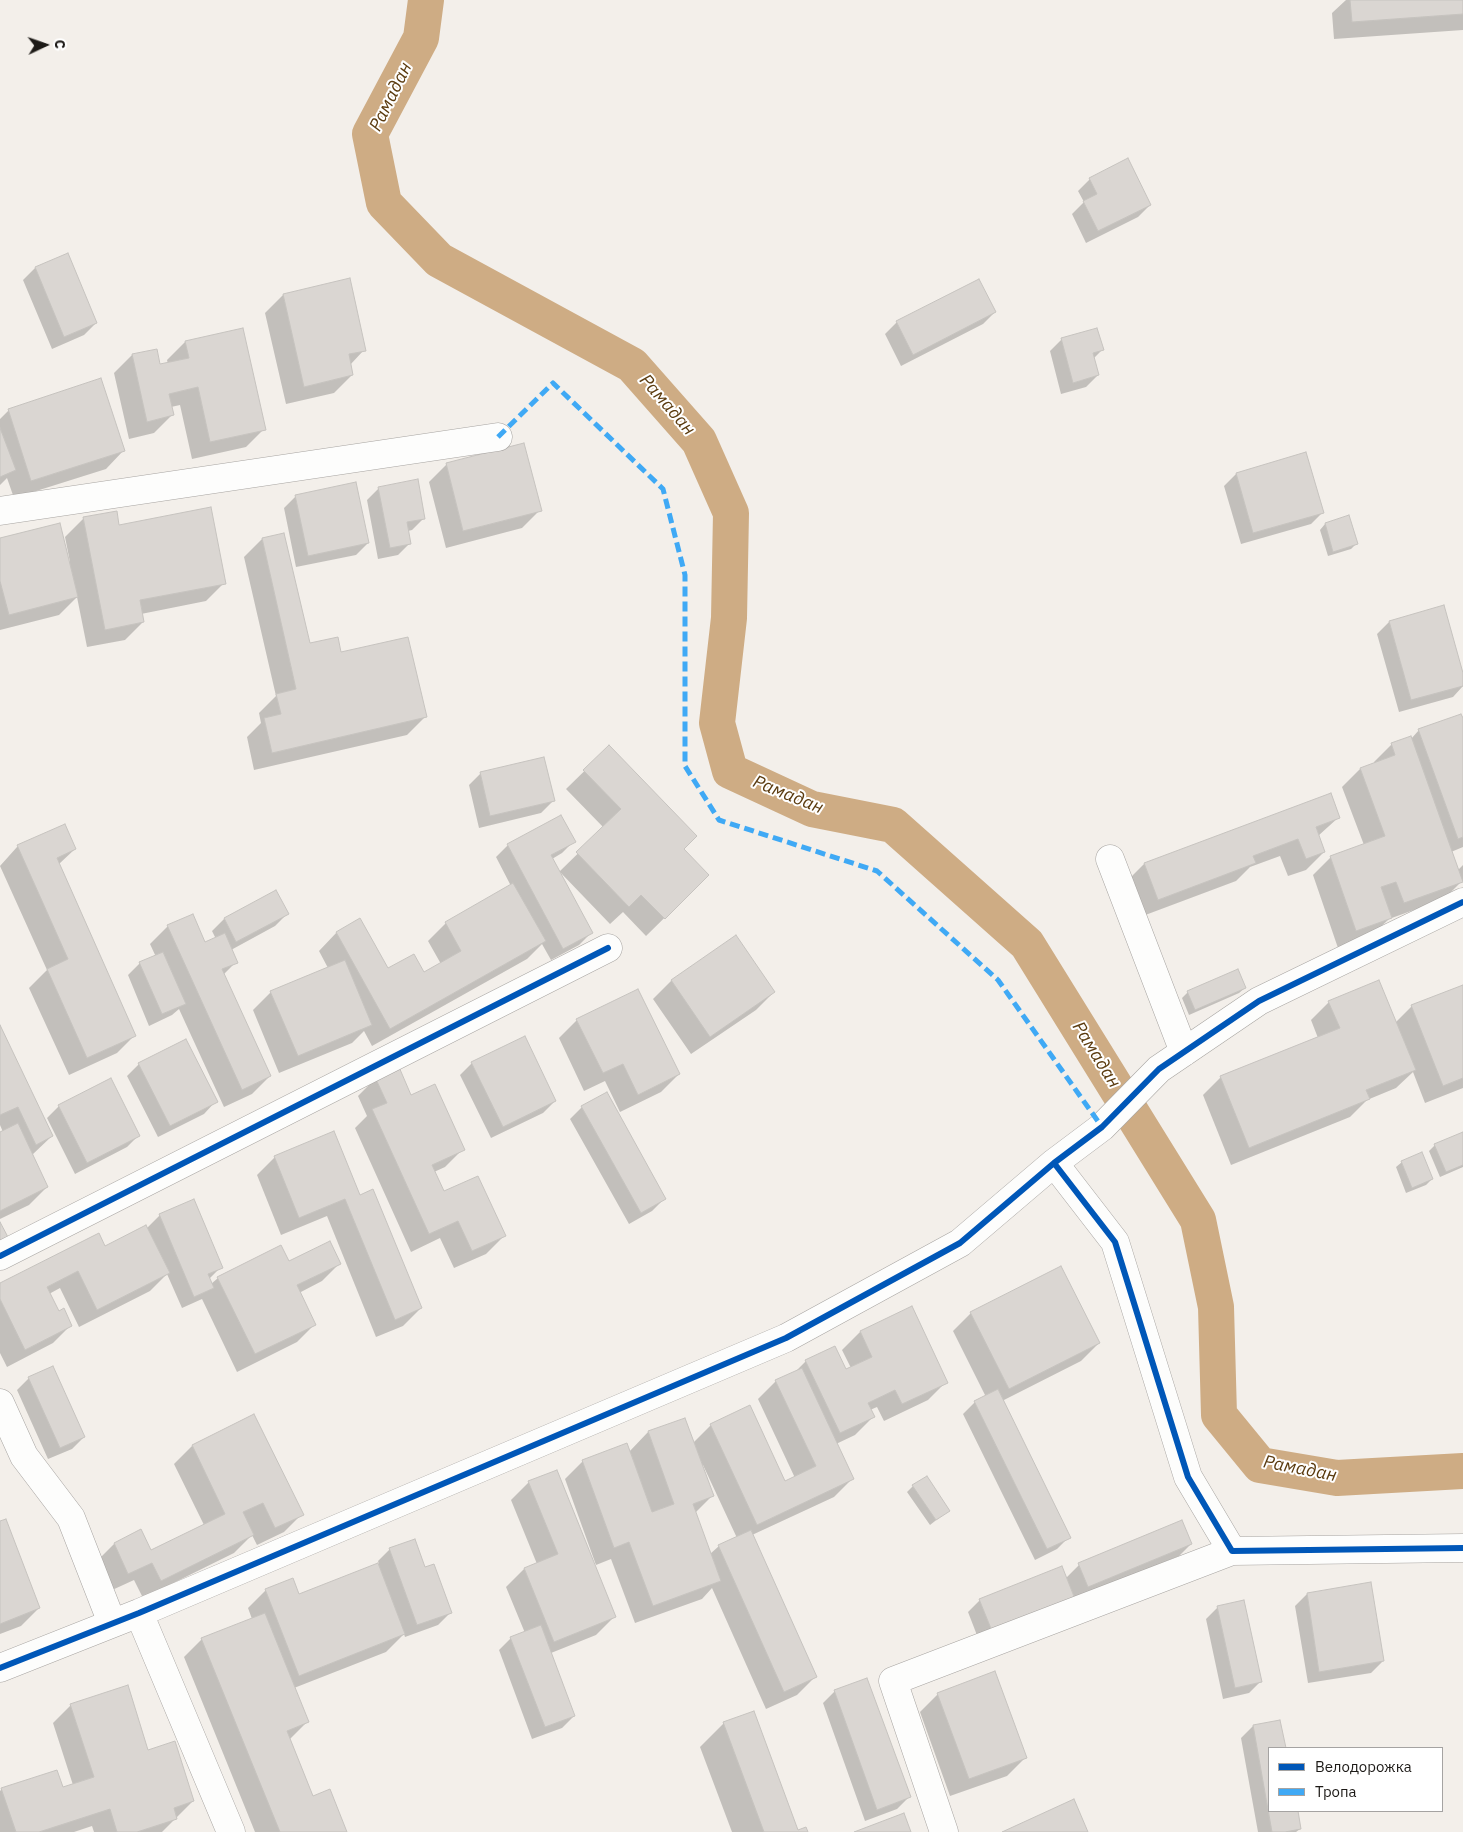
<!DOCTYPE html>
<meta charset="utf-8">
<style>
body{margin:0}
#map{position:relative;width:1463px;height:1832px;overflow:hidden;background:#f3efea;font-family:"IBM Plex Sans",sans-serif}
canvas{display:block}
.legend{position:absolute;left:1268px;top:1747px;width:175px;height:65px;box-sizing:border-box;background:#fff;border:1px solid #a5a3a2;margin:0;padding:6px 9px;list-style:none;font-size:15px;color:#1d1a17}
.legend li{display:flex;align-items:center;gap:10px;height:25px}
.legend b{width:25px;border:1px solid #a5a3a2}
.north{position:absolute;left:20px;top:20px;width:50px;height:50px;-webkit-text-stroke:4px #fff;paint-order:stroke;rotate:87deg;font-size:14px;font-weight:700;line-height:20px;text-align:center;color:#1d1a17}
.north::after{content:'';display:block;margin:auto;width:18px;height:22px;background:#1d1a17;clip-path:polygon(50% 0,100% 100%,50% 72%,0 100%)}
</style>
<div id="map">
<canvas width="1463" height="1832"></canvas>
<ul class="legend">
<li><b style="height:6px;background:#0057b8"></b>Велодорожка</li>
<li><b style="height:6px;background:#3fa9f5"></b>Тропа</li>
</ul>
<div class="north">С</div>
</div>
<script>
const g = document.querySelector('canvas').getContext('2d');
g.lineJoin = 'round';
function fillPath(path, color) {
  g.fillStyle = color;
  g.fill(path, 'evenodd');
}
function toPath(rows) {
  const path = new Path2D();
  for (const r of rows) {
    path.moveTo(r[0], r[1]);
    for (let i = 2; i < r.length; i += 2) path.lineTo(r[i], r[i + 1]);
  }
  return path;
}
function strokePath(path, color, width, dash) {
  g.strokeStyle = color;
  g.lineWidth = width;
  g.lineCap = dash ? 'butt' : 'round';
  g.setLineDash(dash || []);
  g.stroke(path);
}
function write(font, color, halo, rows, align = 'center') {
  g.font = font + ' "IBM Plex Sans",sans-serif';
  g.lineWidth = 4;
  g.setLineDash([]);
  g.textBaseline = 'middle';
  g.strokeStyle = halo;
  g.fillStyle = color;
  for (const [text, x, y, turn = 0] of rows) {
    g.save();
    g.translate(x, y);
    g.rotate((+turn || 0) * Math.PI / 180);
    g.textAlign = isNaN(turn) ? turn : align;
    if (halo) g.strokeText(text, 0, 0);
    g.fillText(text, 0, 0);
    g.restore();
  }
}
const shadow = toPath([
 [1346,0,1463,0,1463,30,1334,39,1332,13],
 [1090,179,1150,205,1138,217,1086,243,1072,214,1084,202,1078,191],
 [67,255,96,323,84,335,52,349,23,280,35,268],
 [283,295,364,350,350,365,352,375,334,393,286,404,265,313],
 [995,312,983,324,901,366,885,334,897,322],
 [1062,339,1102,350,1093,359,1098,375,1086,387,1061,394,1050,351],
 [185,342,264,429,246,447,192,459,180,405,171,407,172,415,154,433,129,439,114,373,132,355,156,350,159,366,168,364,167,360],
 [9,410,124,450,106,469,14,498,7,478,0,485,0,419],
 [447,464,540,510,522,528,446,548,429,482],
 [1236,474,1323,512,1311,524,1241,544,1224,486],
 [379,488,424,518,412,530,408,531,410,543,398,555,378,559,367,500],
 [296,496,368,543,356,555,296,567,284,508],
 [1348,517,1357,543,1351,549,1328,556,1320,530,1325,524],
 [83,519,118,526,224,583,206,601,141,614,143,622,125,640,87,647,77,597,59,615,0,630,0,540,70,562,65,537],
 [262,539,309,645,340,654,425,717,407,735,254,770,247,737,261,723,259,713,276,696,244,557],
 [1389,622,1463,678,1463,686,1453,697,1399,712,1377,634],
 [1463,722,1463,847,1451,852,1458,870,1463,865,1463,882,1462,881,1444,899,1389,919,1372,935,1338,948,1313,875,1331,857,1364,845,1342,787,1360,769,1374,764,1374,762,1392,744,1411,739,1419,730],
 [609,747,682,849,708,875,646,936,623,912,610,924,559,871,591,933,579,945,551,960,542,944,527,959,372,1046,364,1031,352,1043,279,1073,253,1010,271,992,328,968,319,951,337,932,388,970,424,974,441,964,428,941,446,923,511,886,496,857,508,845,560,816,574,841,562,853,552,859,559,872,604,828,566,789],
 [481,773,553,801,541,813,479,828,469,785],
 [1339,817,1318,836,1324,852,1306,870,1288,876,1280,856,1250,867,1236,881,1140,917,1126,882,1144,864],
 [64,826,75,849,59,864,135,1035,117,1053,69,1075,29,988,47,970,0,866,17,847],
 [276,892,287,914,275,926,231,950,236,962,223,975,270,1076,252,1094,224,1107,179,1009,172,1015,149,1026,128,975,140,963,156,957,150,944,168,926,205,944,216,939,212,931,224,919],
 [736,937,774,992,756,1010,691,1054,653,999,671,981],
 [1463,986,1463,1088,1425,1103,1413,1072,1396,1088,1367,1100,1350,1117,1231,1165,1203,1095,1221,1077,1318,1038,1311,1020,1329,1002,1395,1023,1412,1006],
 [1245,988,1239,993,1189,1015,1182,998,1188,992],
 [577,1020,679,1074,661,1092,620,1112,605,1081,584,1091,559,1038],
 [0,1028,52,1136,32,1155,47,1187,29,1205,0,1219,0,1134,3,1132,0,1125],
 [472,1063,555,1101,543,1113,491,1138,460,1075],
 [139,1064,216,1101,204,1114,158,1137,127,1076],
 [376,1078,410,1097,463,1149,445,1167,434,1172,443,1193,504,1236,486,1254,454,1268,440,1238,411,1252,355,1128,367,1116,358,1096],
 [59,1106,139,1135,127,1147,75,1174,47,1118],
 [582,1107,664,1199,652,1211,629,1224,570,1119],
 [1463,1133,1463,1167,1440,1177,1429,1151,1435,1145],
 [275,1157,360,1196,421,1308,403,1326,376,1337,327,1216,281,1235,257,1175],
 [1402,1162,1432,1179,1426,1185,1406,1193,1396,1167],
 [160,1215,221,1267,209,1279,211,1284,218,1278,289,1263,340,1263,322,1281,299,1293,315,1324,297,1342,237,1372,202,1299,182,1308,167,1274,150,1291,79,1327,60,1288,49,1294,58,1312,71,1325,53,1343,7,1367,0,1353,0,1284,104,1248,146,1229],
 [912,1308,946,1382,928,1400,884,1421,877,1407,870,1410,873,1417,855,1435,836,1444,852,1479,834,1497,752,1535,815,1677,797,1695,766,1709,712,1588,702,1599,635,1623,611,1559,596,1565,565,1479,583,1461,629,1452,648,1432,693,1443,711,1425,784,1483,795,1478,758,1399,776,1381,794,1373,806,1361,845,1371,851,1368,842,1350,860,1332],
 [703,1465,737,1538,719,1546,710,1554,695,1513,712,1496,701,1466],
 [971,1313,1099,1343,1081,1361,1002,1401,1069,1537,1057,1549,1035,1560,963,1414,975,1402,986,1397,953,1331],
 [29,1378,84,1437,72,1449,48,1459,17,1390],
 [192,1446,302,1514,284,1532,257,1545,252,1535,234,1553,143,1598,134,1580,110,1591,96,1562,114,1544,140,1531,151,1552,204,1525,174,1464],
 [529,1482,614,1617,596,1635,551,1653,574,1716,562,1728,532,1739,499,1650,511,1638,525,1633,506,1587,524,1569,537,1564,511,1500],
 [913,1486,949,1510,930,1525,907,1492],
 [0,1523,39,1608,21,1626,0,1634],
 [1191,1544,1179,1556,1076,1598,980,1643,968,1612,980,1600,1066,1578,1079,1565],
 [390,1549,424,1569,450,1613,438,1625,405,1637,404,1634,386,1652,294,1688,307,1722,289,1740,313,1798,346,1832,255,1832,184,1657,202,1639,252,1619,248,1608,266,1590,299,1596,379,1564,378,1561],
 [1307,1594,1383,1661,1371,1673,1308,1683,1295,1606],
 [1218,1607,1261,1681,1249,1693,1223,1699,1206,1619],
 [835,1691,909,1797,897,1809,865,1821,823,1703],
 [938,1694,1025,1758,1007,1776,950,1796,920,1712],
 [71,1705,148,1752,193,1801,162,1832,94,1832,92,1826,74,1832,0,1832,0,1791,2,1789,62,1789,73,1785,53,1723],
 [1279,1721,1285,1748,1269,1748,1269,1811,1296,1811,1300,1829,1296,1832,1258,1832,1241,1738,1253,1726],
 [724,1723,797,1831,807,1832,732,1832,700,1747]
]);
const canal = toPath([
 [426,0,421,38,370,134,384,203,439,260,632,365,699,441,731,513,729,618,717,723,730,771,812,809,893,825,1027,944,1198,1220,1216,1307,1219,1415,1260,1465,1337,1478,1463,1471]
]);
const building = toPath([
 [1350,0,1463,0,1463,14,1352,22,1350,0],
 [1128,158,1151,205,1098,231,1083,201,1097,194,1089,178,1128,158],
 [68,253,97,323,64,337,35,267,68,253],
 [350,278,366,351,349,354,353,375,304,387,283,294,350,278],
 [979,279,996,312,913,355,896,321,979,279],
 [243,328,266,430,210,442,198,387,169,394,174,415,147,422,132,354,157,349,160,364,189,358,185,341,243,328],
 [1097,328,1104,350,1093,353,1099,375,1073,383,1061,338,1097,328],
 [101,378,125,451,31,481,8,409,101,378],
 [0,428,16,470,0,477,0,428],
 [524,443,542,511,463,531,446,463,524,443],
 [1306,452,1324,513,1253,533,1236,473,1306,452],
 [418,479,425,519,407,522,411,544,390,548,378,487,418,479],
 [356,482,369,543,308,556,295,495,356,482],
 [211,507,226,584,140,600,144,622,105,630,83,517,117,511,119,525,211,507],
 [1349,515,1358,544,1333,552,1325,523,1349,515],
 [60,523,78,597,9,615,0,581,0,538,60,523],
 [284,533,310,643,338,637,341,652,408,637,427,717,272,753,264,718,281,714,276,694,296,689,262,538,284,533],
 [1444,605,1463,673,1463,686,1411,700,1389,621,1444,605],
 [1461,714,1463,718,1463,837,1458,839,1418,729,1461,714],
 [1411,736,1463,882,1404,903,1396,882,1381,887,1392,918,1356,931,1330,856,1385,836,1360,768,1395,755,1391,743,1411,736],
 [609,745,697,836,684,849,709,875,665,919,641,895,629,907,576,852,621,809,583,770,609,745],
 [544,757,555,801,490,816,480,772,544,757],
 [1331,793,1340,818,1316,827,1325,852,1306,859,1298,839,1253,856,1256,863,1158,900,1144,863,1331,793],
 [561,815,576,842,551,855,593,933,563,949,507,844,561,815],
 [65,824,76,849,57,858,136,1036,87,1058,47,969,68,959,17,845,65,824],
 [513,883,546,941,390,1029,336,932,360,918,388,968,414,954,424,972,461,951,445,922,513,883],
 [276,890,289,914,236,942,224,918,276,890],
 [193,914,205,942,225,933,238,963,222,969,271,1076,242,1090,167,925,193,914],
 [736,935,775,992,710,1037,671,980,736,935],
 [163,952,186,1004,162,1014,139,962,163,952],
 [345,960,372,1025,298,1056,270,991,345,960],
 [1238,969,1246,988,1195,1010,1187,991,1238,969],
 [1379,980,1416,1070,1366,1090,1370,1099,1249,1148,1220,1076,1340,1028,1328,1001,1379,980],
 [1463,985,1463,1078,1443,1086,1411,1005,1463,985],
 [638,989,680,1074,638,1095,623,1064,603,1073,576,1019,638,989],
 [0,1025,53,1136,36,1145,18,1107,0,1115,0,1025],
 [525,1036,556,1101,503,1127,471,1062,525,1036],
 [186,1039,218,1102,170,1126,138,1063,186,1039],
 [399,1067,411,1095,435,1084,465,1150,432,1165,444,1191,478,1176,506,1236,472,1251,458,1221,429,1234,372,1109,387,1103,375,1077,399,1067],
 [111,1078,140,1136,87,1163,58,1105,111,1078],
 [607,1092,666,1199,641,1213,581,1106,607,1092],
 [18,1123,48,1187,0,1211,0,1132,18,1123],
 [334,1131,360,1195,373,1189,422,1308,395,1320,345,1199,299,1218,274,1156,334,1131],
 [1463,1132,1463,1165,1446,1172,1434,1144,1463,1132],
 [1422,1152,1433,1179,1412,1188,1401,1161,1422,1152],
 [194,1199,223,1268,208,1274,214,1288,194,1297,159,1214,194,1199],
 [0,1222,9,1239,0,1243,0,1222],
 [146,1225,170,1273,97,1310,78,1271,47,1287,59,1311,64,1308,72,1326,25,1350,0,1299,0,1283,99,1233,105,1246,146,1225],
 [330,1241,341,1264,297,1285,316,1325,255,1354,217,1277,281,1245,289,1261,330,1241],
 [1061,1266,1100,1343,1009,1389,970,1312,1061,1266],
 [912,1306,948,1383,902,1404,895,1390,868,1403,875,1417,840,1433,805,1360,835,1346,846,1369,872,1357,860,1331,912,1306],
 [53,1366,85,1437,60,1448,28,1377,53,1366],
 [802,1368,854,1479,757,1525,710,1424,750,1405,785,1481,816,1466,775,1380,802,1368],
 [998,1389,1071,1538,1047,1549,974,1401,998,1389],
 [254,1414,304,1515,275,1528,263,1503,243,1512,254,1535,161,1581,152,1563,128,1574,114,1543,141,1529,151,1550,225,1514,192,1445,254,1414],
 [685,1418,714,1496,693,1504,721,1581,653,1606,629,1542,614,1548,582,1460,627,1443,652,1512,674,1504,648,1431,685,1418],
 [557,1470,616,1617,554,1642,524,1568,558,1554,528,1481,557,1470],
 [927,1476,950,1511,936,1520,912,1485,927,1476],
 [6,1519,40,1608,0,1624,0,1521,6,1519],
 [1182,1520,1192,1544,1088,1587,1078,1563,1182,1520],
 [751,1530,817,1677,784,1692,718,1545,751,1530],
 [415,1539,425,1567,434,1564,452,1613,417,1625,389,1548,415,1539],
 [378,1563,405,1634,299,1676,265,1589,293,1578,299,1594,378,1563],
 [1062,1566,1075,1599,992,1631,979,1599,1062,1566],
 [1371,1582,1384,1661,1319,1672,1307,1593,1371,1582],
 [1244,1600,1262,1682,1235,1688,1217,1606,1244,1600],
 [265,1613,309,1722,287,1731,313,1796,330,1789,347,1832,280,1832,201,1638,265,1613],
 [541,1625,575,1716,545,1727,510,1637,541,1625],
 [995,1671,1027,1758,969,1779,937,1693,995,1671],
 [867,1678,911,1797,877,1810,834,1690,867,1678],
 [128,1685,148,1750,175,1741,194,1801,174,1808,177,1819,137,1832,117,1832,110,1809,39,1832,16,1832,1,1788,57,1770,63,1787,94,1777,70,1704,128,1685],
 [754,1711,798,1830,806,1827,808,1832,764,1832,723,1722,754,1711],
 [1280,1720,1286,1748,1269,1748,1269,1811,1298,1811,1301,1829,1285,1832,1272,1832,1253,1725,1280,1720],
 [1074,1799,1088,1832,1002,1832,1074,1799],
 [904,1813,911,1832,854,1832,904,1813]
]);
const minor = toPath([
 [0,511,498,437],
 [1110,859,1184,1052],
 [1054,1163,1115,1242,1188,1477,1232,1551,1463,1548],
 [0,1256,608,948],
 [0,1403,24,1456,71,1518,112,1623],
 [139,1613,231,1832],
 [0,1668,139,1613,786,1338,960,1243,1054,1163,1102,1127,1159,1069,1259,1001,1463,902],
 [944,1832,893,1681,1232,1551]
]);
const quiet = toPath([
 [498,437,553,383,663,489,685,575,685,766,719,820,877,871,998,980,1102,1127]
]);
const cycleway = toPath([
 [1054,1163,1115,1242,1188,1477,1232,1551,1463,1548],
 [0,1256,608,948],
 [0,1668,139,1613,786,1338,960,1243,1054,1163,1102,1127,1159,1069,1259,1001,1463,902]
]);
const waterNames = [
 ["Рамадан",391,97,-64],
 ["Рамадан",667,405,49],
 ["Рамадан",788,795,22],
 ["Рамадан",1096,1055,58],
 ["Рамадан",1300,1469,11]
];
fillPath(shadow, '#0003');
strokePath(canal, '#ceac84', 36);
fillPath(building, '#dad6d2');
strokePath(building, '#c6c3bf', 1);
strokePath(minor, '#a7a4a1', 29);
strokePath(minor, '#fdfdfc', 28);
strokePath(quiet, '#3fa9f5', 5, [10, 5]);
strokePath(cycleway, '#0057b8', 6);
write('italic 18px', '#5b3b0f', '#fff', waterNames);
</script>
